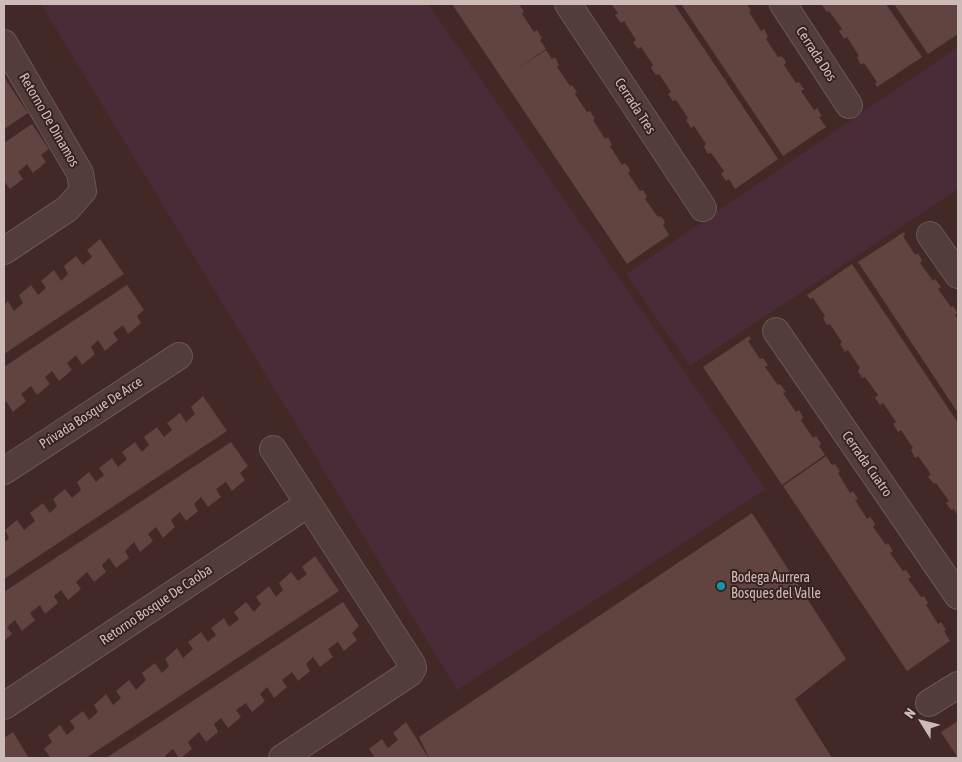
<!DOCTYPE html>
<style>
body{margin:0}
#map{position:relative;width:962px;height:762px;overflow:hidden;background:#432926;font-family:"Asap Condensed",sans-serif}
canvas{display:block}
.frame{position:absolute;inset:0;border:5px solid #cdbbb8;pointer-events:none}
.north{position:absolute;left:897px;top:697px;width:50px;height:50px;-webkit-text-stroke:4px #38221f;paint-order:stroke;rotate:306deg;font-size:14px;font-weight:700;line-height:20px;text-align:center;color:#cdbbb8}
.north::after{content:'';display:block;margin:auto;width:18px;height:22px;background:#cdbbb8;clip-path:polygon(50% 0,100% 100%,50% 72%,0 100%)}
</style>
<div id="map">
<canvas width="962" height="762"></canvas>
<div class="frame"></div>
<div class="north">N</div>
</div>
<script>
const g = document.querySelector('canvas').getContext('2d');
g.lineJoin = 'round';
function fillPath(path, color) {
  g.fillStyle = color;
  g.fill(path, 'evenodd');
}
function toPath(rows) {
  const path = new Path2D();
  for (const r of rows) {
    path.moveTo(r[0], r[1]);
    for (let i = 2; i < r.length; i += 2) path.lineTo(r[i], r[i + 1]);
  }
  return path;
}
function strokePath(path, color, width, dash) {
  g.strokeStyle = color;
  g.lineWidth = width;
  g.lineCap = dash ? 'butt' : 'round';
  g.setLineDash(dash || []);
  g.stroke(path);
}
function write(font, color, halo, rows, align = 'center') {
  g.font = font + ' "Asap Condensed",sans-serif';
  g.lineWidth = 4;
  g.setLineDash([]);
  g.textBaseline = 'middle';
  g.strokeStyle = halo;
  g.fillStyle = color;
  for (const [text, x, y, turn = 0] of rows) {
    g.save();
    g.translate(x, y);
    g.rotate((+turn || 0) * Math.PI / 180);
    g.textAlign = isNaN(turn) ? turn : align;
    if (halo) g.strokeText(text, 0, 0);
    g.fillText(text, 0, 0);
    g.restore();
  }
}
const green = toPath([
 [41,4,428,4,766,489,457,690],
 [958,47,958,189,690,366,626,274]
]);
const building = toPath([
 [452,4,515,4,517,6,519,4,524,12,522,14,534,32,537,30,540,35,542,38,540,40,546,49,512,72,546,50,552,59,555,57,559,65,557,67,570,86,572,85,577,92,575,94,587,112,590,111,593,116,595,118,593,120,605,139,608,137,612,145,610,146,622,165,625,163,629,168,630,171,628,173,640,191,643,190,647,197,645,199,658,217,660,216,664,220,665,223,663,225,669,235,627,264],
 [611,4,674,4,778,159,735,189,729,179,726,181,721,174,724,171,711,153,708,154,704,147,706,144,694,126,691,128,688,123,686,120,688,118,676,100,673,101,668,94,671,92,659,74,656,75,651,68,653,65,641,47,638,49,633,42,636,40,624,21,621,23,615,15,618,13],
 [681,4,747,4,751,11,749,12,761,31,764,29,768,37,766,39,778,57,781,56,785,60,786,63,784,65,796,83,799,82,804,89,801,91,814,110,817,108,822,116,819,117,826,127,783,156],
 [823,4,886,4,922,57,877,87,875,84,877,82,864,63,861,65,857,57,859,56,847,37,844,39,839,31,842,29,829,11,827,12,822,5],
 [894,4,956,4,958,7,958,34,928,54],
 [4,77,28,113,4,129],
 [32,124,49,149,41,155,46,162,33,173,27,164,18,172,23,179,10,189,4,181,4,143],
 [904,232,905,235,903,236,915,255,918,253,922,261,920,263,933,281,935,279,941,287,938,289,951,307,953,306,958,313,955,315,958,319,958,413,858,262],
 [100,239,124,274,4,354,4,305,8,301,14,311,23,303,19,295,31,285,38,295,46,288,41,281,54,270,61,281,68,274,64,266,76,256,83,265,92,257,87,250],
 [852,264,958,423,958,516,954,509,951,510,946,503,949,501,936,483,934,484,928,477,931,474,918,456,915,458,911,450,913,448,901,430,898,432,893,424,896,422,883,403,880,405,875,398,878,395,865,377,862,378,858,371,860,368,848,350,845,352,840,344,842,342,830,324,827,325,823,318,825,316,813,298,810,299,807,295],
 [127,285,144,310,137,316,141,323,128,334,123,325,113,333,118,340,105,351,98,340,91,347,95,354,82,365,76,355,67,363,72,370,59,381,52,371,45,377,50,384,37,395,31,386,21,394,26,401,13,412,6,401,4,403,4,367],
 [749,336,751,339,748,341,760,359,763,358,768,365,765,367,778,385,780,384,786,392,783,393,796,412,799,410,803,418,801,420,813,438,816,436,821,444,819,446,825,455,782,485,703,367],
 [203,396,227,431,4,579,4,543,9,538,5,530,17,520,24,530,35,521,30,513,43,503,50,513,57,506,53,499,65,489,72,498,81,490,77,482,89,472,96,482,104,475,99,468,112,458,118,467,127,459,122,452,135,442,142,452,149,445,144,437,157,427,164,437,172,430,167,423,180,413,186,422,195,414,191,407],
 [231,442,248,466,240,473,245,480,232,491,226,482,216,489,221,497,208,507,201,497,194,504,198,511,186,521,180,512,171,520,175,527,163,538,156,527,148,534,153,541,140,552,134,542,125,551,129,558,116,568,109,558,102,565,106,572,94,582,87,572,76,582,81,589,68,600,61,590,54,596,58,603,45,614,40,605,30,613,35,620,22,631,15,620,7,627,12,634,4,641,4,592],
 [826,456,832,465,835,464,840,472,838,473,850,493,853,491,858,499,855,500,867,519,870,517,874,522,875,525,873,527,886,545,888,543,893,551,890,553,903,571,906,570,911,577,908,579,921,597,924,596,928,603,926,605,938,624,941,622,946,630,944,631,950,641,907,671,783,486],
 [752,513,846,659,795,699,832,758,429,758,419,737],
 [315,556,339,591,86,758,51,758,44,749,52,742,48,735,60,725,67,735,75,728,70,721,83,711,89,720,98,712,94,705,106,694,113,705,121,698,116,691,129,680,136,690,146,680,142,673,155,663,162,673,169,666,165,659,177,648,183,658,193,649,188,642,201,632,208,642,216,635,211,628,224,618,229,627,239,619,234,612,246,602,254,612,261,604,256,597,269,586,276,597,283,590,279,583,291,572,298,581,307,574,302,567],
 [343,602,359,626,352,633,357,640,344,651,338,642,328,649,333,657,320,667,313,657,306,664,310,671,298,681,292,672,282,680,287,687,274,698,267,687,260,694,265,701,252,712,246,703,236,710,241,717,228,728,221,718,214,724,218,732,206,742,199,732,188,742,192,749,181,758,179,758,173,749,165,756,167,758,106,758],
 [958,721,958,758,941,732],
 [406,722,428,757,426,758,372,758,374,756,369,749,382,739,388,748,398,740,393,733],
 [13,732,27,755,29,758,4,758,4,738]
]);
const minor = toPath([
 [568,4,703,208],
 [783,4,849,105],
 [4,43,80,173,83,191,67,209,4,251],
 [930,235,958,275],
 [776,331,958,596],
 [273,449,412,664,413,668,410,673,282,758],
 [4,471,179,356],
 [929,703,958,685],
 [4,706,308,504]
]);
const markers = [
 [721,586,5,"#0f9aa8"]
];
const streetNames = [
 ["Cerrada Dos",816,54,57],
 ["Cerrada Tres",635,106,57],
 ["Retorno De Dinamos",49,120,60],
 ["Privada Bosque De Arce",91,413,-33],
 ["Cerrada Cuatro",867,464,55],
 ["Retorno Bosque De Caoba",156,605,-34]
];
const poiNames = [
 ["Bodega Aurrera",731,578],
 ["Bosques del Valle",731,594]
];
fillPath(green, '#492c38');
fillPath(building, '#614340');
strokePath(minor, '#6a5653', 28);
strokePath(minor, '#533d3a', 26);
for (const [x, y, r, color] of markers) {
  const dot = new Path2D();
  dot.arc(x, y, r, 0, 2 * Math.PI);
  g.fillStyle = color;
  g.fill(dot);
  strokePath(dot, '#38221f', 2);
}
write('14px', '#cdbbb8', '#38221f', streetNames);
write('14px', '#cdbbb8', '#38221f', poiNames, 'left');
</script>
